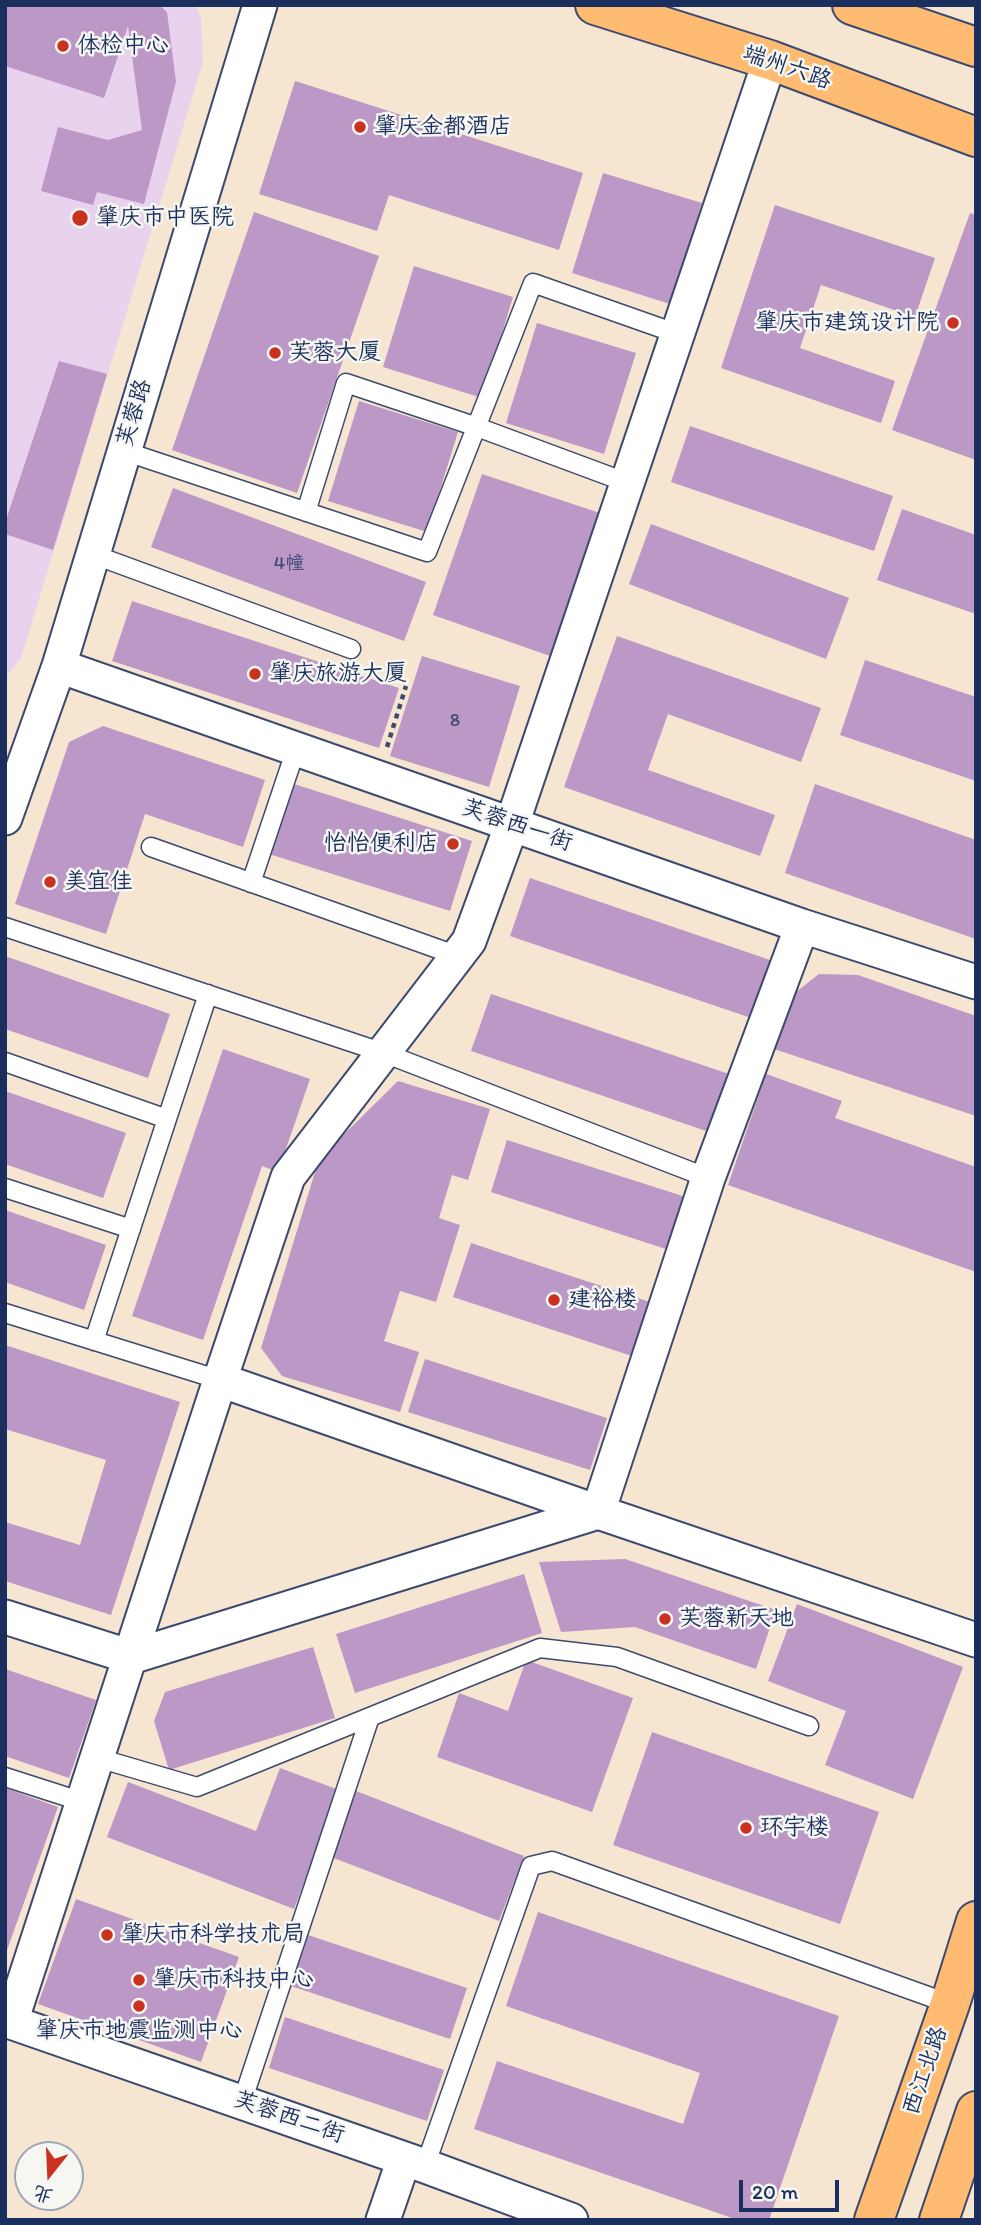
<!DOCTYPE html>
<meta charset="utf-8">
<style>
body{margin:0}
#map{position:relative;width:981px;height:2225px;overflow:hidden;background:#f5e5d1;font-family:Itim,"LXGW WenKai TC",sans-serif}
canvas{display:block}
.frame{position:absolute;inset:0;border:7px solid #1b2f5e;pointer-events:none}
.north{position:absolute;left:14px;top:2141px;width:70px;height:70px;box-sizing:border-box;background:#f6f6f2;border:2px solid #9ea6b7;border-radius:50%;rotate:198deg;font-size:19px;font-weight:700;line-height:28px;text-align:center;color:#1b2f5e}
.north::after{content:'';display:block;margin:auto;width:24px;height:32px;background:#c8321e;clip-path:polygon(50% 0,100% 100%,50% 72%,0 100%)}
.scale{position:absolute;left:739px;top:2180px;width:100px;height:32px;box-sizing:border-box;border:4px solid #1b2f5e;border-top:0;padding-left:9px;font-size:21px;line-height:24px;white-space:nowrap;color:#1b2f5e;-webkit-text-stroke:5px #f6f6f2;paint-order:stroke}
</style>
<div id="map">
<canvas width="981" height="2225"></canvas>
<div class="frame"></div>
<div class="north">北</div>
<div class="scale">20 m</div>
</div>
<script>
const g = document.querySelector('canvas').getContext('2d');
g.lineJoin = 'round';
function fillPath(path, color) {
  g.fillStyle = color;
  g.fill(path, 'evenodd');
}
function toPath(rows) {
  const path = new Path2D();
  for (const r of rows) {
    path.moveTo(r[0], r[1]);
    for (let i = 2; i < r.length; i += 2) path.lineTo(r[i], r[i + 1]);
  }
  return path;
}
function strokePath(path, color, width, dash) {
  g.strokeStyle = color;
  g.lineWidth = width;
  g.lineCap = dash ? 'butt' : 'round';
  g.setLineDash(dash || []);
  g.stroke(path);
}
function write(font, color, halo, rows, align = 'center') {
  g.font = font + ' Itim,"LXGW WenKai TC",sans-serif';
  g.lineWidth = 5;
  g.setLineDash([]);
  g.textBaseline = 'middle';
  g.strokeStyle = halo;
  g.fillStyle = color;
  for (const [text, x, y, turn = 0] of rows) {
    g.save();
    g.translate(x, y);
    g.rotate((+turn || 0) * Math.PI / 180);
    g.textAlign = isNaN(turn) ? turn : align;
    if (halo) g.strokeText(text, 0, 0);
    g.fillText(text, 0, 0);
    g.restore();
  }
}
const built = toPath([
 [5,5,195,5,201,18,203,62,21,658,5,678]
]);
const building = toPath([
 [5,5,159,5,167,12,176,82,144,204,97,192,93,205,41,191,58,127,108,140,142,130,128,26,104,98,5,66],
 [295,81,583,173,559,250,389,195,377,231,259,194],
 [603,173,702,203,670,304,572,273],
 [775,205,935,258,915,317,821,285,800,348,895,381,881,423,721,368],
 [254,212,379,256,297,493,172,450],
 [970,213,976,215,976,460,892,430],
 [414,266,513,297,482,398,383,367],
 [537,323,636,353,604,454,506,423],
 [59,361,107,374,53,550,5,534,5,523],
 [359,401,458,432,427,532,328,501],
 [690,426,893,496,874,551,671,482],
 [482,474,600,513,550,656,433,615],
 [173,488,426,582,404,641,151,547],
 [902,509,976,535,976,614,877,580],
 [651,524,849,598,826,659,629,584],
 [132,601,399,688,379,748,112,661],
 [617,636,821,708,801,762,668,714,648,770,775,815,760,856,564,787],
 [422,656,520,686,489,787,390,756],
 [865,660,976,697,976,781,840,735],
 [103,726,265,780,243,847,145,814,106,934,15,904,69,742],
 [291,783,472,841,450,911,269,854],
 [815,784,976,840,976,939,785,873],
 [530,878,773,961,754,1019,510,936],
 [5,956,170,1014,148,1078,5,1029],
 [819,974,858,975,976,1016,976,1116,771,1048,787,999],
 [491,994,735,1076,715,1134,471,1051],
 [223,1049,310,1079,278,1172,262,1166,203,1340,132,1316],
 [766,1074,842,1101,835,1118,976,1167,976,1272,728,1185],
 [398,1081,490,1109,468,1180,452,1175,439,1218,460,1225,436,1302,400,1291,384,1341,419,1352,400,1412,282,1376,261,1348,319,1159],
 [5,1091,126,1133,103,1198,5,1164],
 [507,1140,689,1198,672,1251,491,1192],
 [5,1210,106,1245,84,1310,5,1282],
 [471,1243,656,1304,638,1358,453,1297],
 [5,1345,180,1402,111,1615,5,1581,5,1522,80,1545,106,1460,5,1429],
 [425,1359,607,1418,590,1470,408,1412],
 [625,1559,776,1610,756,1669,635,1627,561,1632,539,1562],
 [524,1574,542,1633,355,1693,336,1634],
 [797,1604,963,1667,913,1799,825,1765,846,1711,768,1681],
 [313,1647,335,1718,169,1770,154,1721,165,1692],
 [526,1660,633,1698,592,1812,437,1757,459,1693,508,1711],
 [5,1669,96,1700,69,1778,5,1756],
 [652,1732,879,1812,840,1924,613,1845],
 [280,1768,339,1790,294,1909,107,1837,128,1782,256,1831],
 [5,1788,58,1807,6,1953,5,1953],
 [356,1791,524,1856,499,1921,331,1857],
 [76,1899,239,1957,201,2062,38,2004],
 [538,1912,839,2016,769,2220,738,2220,474,2129,497,2061,683,2124,700,2073,506,2006],
 [308,1935,467,1988,450,2039,291,1986],
 [285,2017,444,2070,427,2121,269,2068]
]);
const path = toPath([
 [387,747,406,686]
]);
const service = toPath([
 [124,451,427,552,533,283,678,334],
 [306,512,346,383,477,427,628,483],
 [92,554,351,649],
 [151,847,458,956],
 [251,883,296,749],
 [5,927,384,1053,708,1178],
 [5,1062,167,1119],
 [5,1188,131,1229],
 [5,1313,220,1380],
 [94,1341,208,994],
 [98,1758,197,1787,540,1648,617,1657,809,1726],
 [5,1777,83,1802],
 [242,2102,370,1717],
 [425,2166,531,1866,552,1861,950,2004]
]);
const minor = toPath([
 [59,666,802,926,976,982],
 [5,818,59,666,260,5],
 [220,1380,598,1512,976,1640],
 [5,1617,131,1657,598,1512,708,1178,802,926],
 [5,2020,425,2166,571,2220],
 [11,2022,220,1380,288,1177,469,941,512,824,770,60],
 [383,2220,404,2159]
]);
const primary = toPath([
 [595,5,770,60,976,137],
 [852,5,976,47],
 [874,2220,950,2004,976,1921],
 [939,2220,976,2111]
]);
const markers = [
 [63,46,7,"#c8321e"],
 [360,127,7,"#c8321e"],
 [80,218,9,"#c8321e"],
 [953,323,7,"#c8321e"],
 [275,353,7,"#c8321e"],
 [255,674,7,"#c8321e"],
 [453,844,7,"#c8321e"],
 [50,882,7,"#c8321e"],
 [554,1300,7,"#c8321e"],
 [665,1619,7,"#c8321e"],
 [746,1828,7,"#c8321e"],
 [107,1935,7,"#c8321e"],
 [139,1980,7,"#c8321e"],
 [139,2006,7,"#c8321e"]
];
const numberNames = [
 ["4幢",289,564],
 ["8",455,721]
];
const poiNames = [
 ["体检中心",77,46],
 ["肇庆金都酒店",374,127],
 ["肇庆市中医院",96,218],
 ["肇庆市建筑设计院",939,323,"right"],
 ["芙蓉大厦",289,353],
 ["肇庆旅游大厦",269,674],
 ["怡怡便利店",439,844,"right"],
 ["美宜佳",64,882],
 ["建裕楼",568,1300],
 ["芙蓉新天地",679,1619],
 ["环宇楼",760,1828],
 ["肇庆市科学技术局",121,1935],
 ["肇庆市科技中心",153,1980],
 ["肇庆市地震监测中心",139,2031,"center"]
];
const streetNames = [
 ["端州六路",787,68,19],
 ["芙蓉路",135,413,-73],
 ["芙蓉西一街",517,826,19],
 ["西江北路",926,2071,-71],
 ["芙蓉西二街",289,2118,19]
];
fillPath(built, '#e9d2ed');
fillPath(building, '#bb98c6');
strokePath(service, '#3c4a6f', 21);
strokePath(minor, '#3c4a6f', 37);
strokePath(primary, '#3c4a6f', 42);
strokePath(path, '#3c4a6f', 4.5, [5, 5]);
strokePath(service, '#fff', 18);
strokePath(minor, '#fff', 33);
strokePath(primary, '#febb71', 38);
for (const [x, y, r, color] of markers) {
  const dot = new Path2D();
  dot.arc(x, y, r, 0, 2 * Math.PI);
  g.fillStyle = color;
  g.fill(dot);
  strokePath(dot, '#f6f6f2', 2.5);
}
write('19px', '#434978', null, numberNames);
write('23px', '#1b2f5e', '#f6f6f2', poiNames, 'left');
write('23px', '#1b2f5e', '#f6f6f2', streetNames);
</script>
